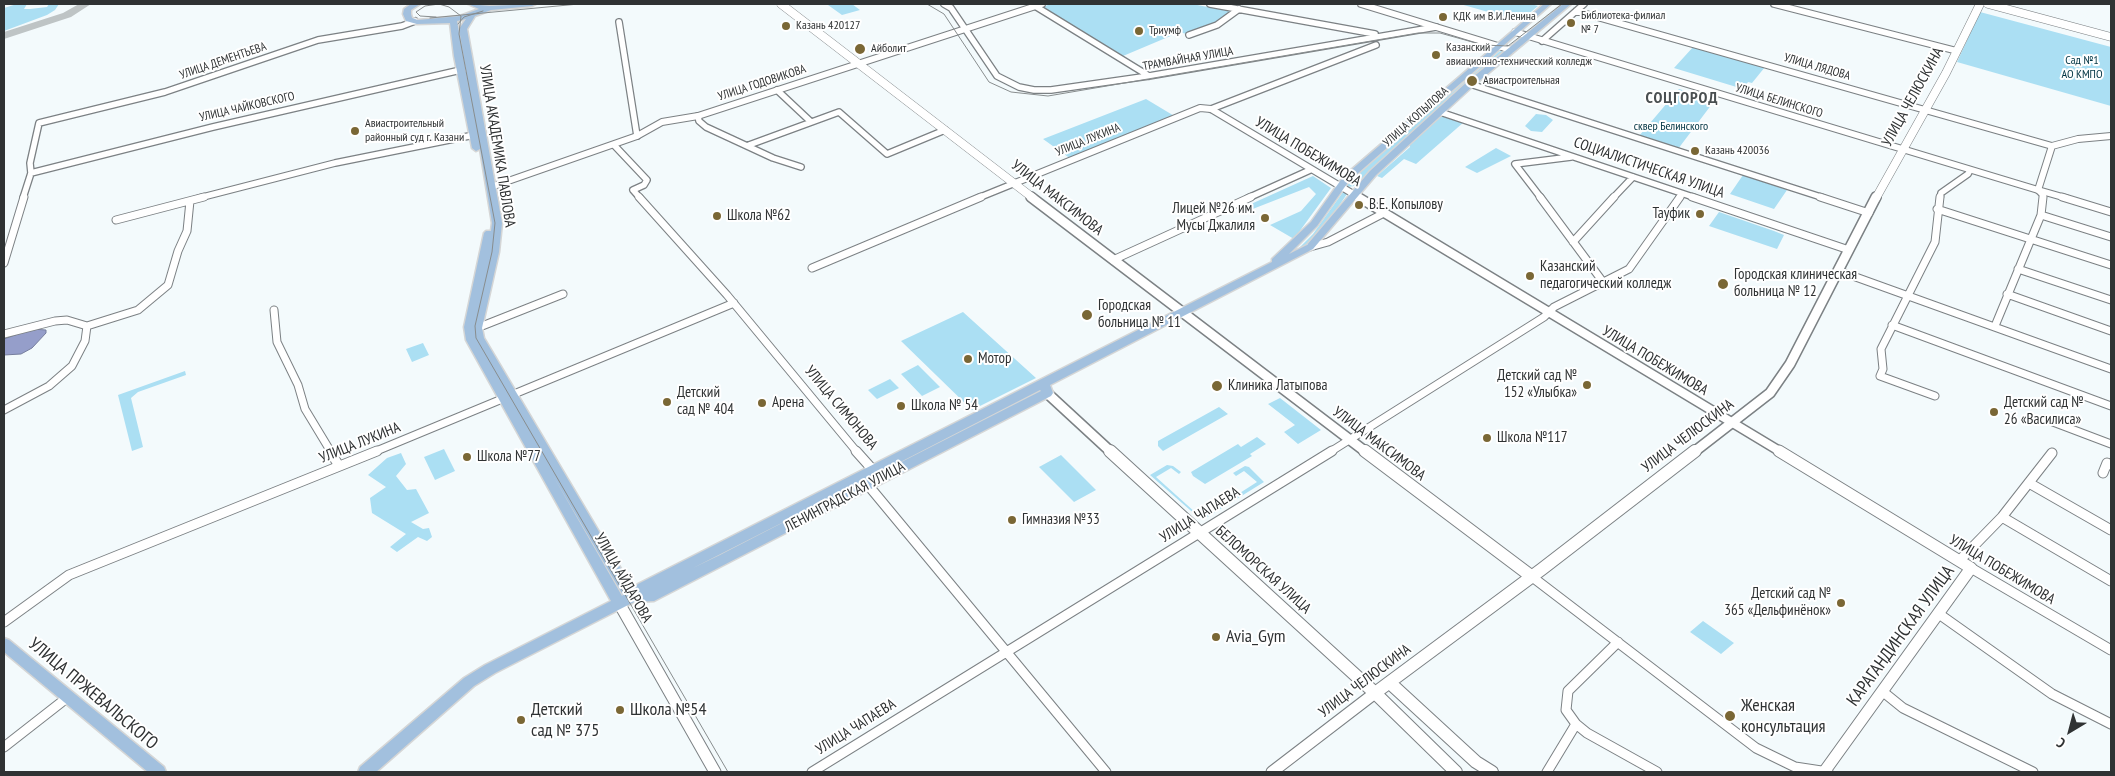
<!DOCTYPE html>
<meta charset="utf-8">
<style>
body{margin:0}
#map{position:relative;width:2115px;height:776px;overflow:hidden;background:#f3fafc;font-family:"PT Sans Narrow",sans-serif}
canvas{display:block}
.frame{position:absolute;inset:0;border:5px solid #2f3233;pointer-events:none}
.north{position:absolute;left:2045px;top:706px;width:50px;height:50px;-webkit-text-stroke:4px #fff;paint-order:stroke;rotate:217deg;font-size:14px;font-weight:700;line-height:20px;text-align:center;color:#2f3233}
.north::after{content:'';display:block;margin:auto;width:18px;height:22px;background:#2f3233;clip-path:polygon(50% 0,100% 100%,50% 72%,0 100%)}
</style>
<div id="map">
<canvas width="2115" height="776"></canvas>
<div class="frame"></div>
<div class="north">С</div>
</div>
<script>
const g = document.querySelector('canvas').getContext('2d');
g.lineJoin = 'round';
function fillPath(path, color) {
  g.fillStyle = color;
  g.fill(path, 'evenodd');
}
function toPath(rows) {
  const path = new Path2D();
  for (const r of rows) {
    path.moveTo(r[0], r[1]);
    for (let i = 2; i < r.length; i += 2) path.lineTo(r[i], r[i + 1]);
  }
  return path;
}
function strokePath(path, color, width, dash) {
  g.strokeStyle = color;
  g.lineWidth = width;
  g.lineCap = dash ? 'butt' : 'round';
  g.setLineDash(dash || []);
  g.stroke(path);
}
function write(font, color, halo, rows, align = 'center') {
  g.font = font + ' "PT Sans Narrow",sans-serif';
  g.lineWidth = 4;
  g.setLineDash([]);
  g.textBaseline = 'middle';
  g.strokeStyle = halo;
  g.fillStyle = color;
  for (const [text, x, y, turn = 0] of rows) {
    g.save();
    g.translate(x, y);
    g.rotate((+turn || 0) * Math.PI / 180);
    g.textAlign = isNaN(turn) ? turn : align;
    if (halo) g.strokeText(text, 0, 0);
    g.fillText(text, 0, 0);
    g.restore();
  }
}
const green = toPath([
 [17,4,27,4,24,9,30,9,47,7,49,4,59,4,55,10,47,15,4,31,4,8],
 [833,4,852,4,860,10,842,15,828,5],
 [1051,4,1192,4,1234,12,1222,21,1206,28,1186,34,1180,32,1123,56,1042,7],
 [1460,4,1531,4,1538,6,1520,21],
 [1980,12,2111,47,2111,106,1957,62],
 [1694,46,1765,67,1752,83,1748,82,1743,89,1674,68],
 [1500,51,1503,52,1412,132,1354,186,1347,187,1347,183],
 [1679,89,1715,100,1678,149,1639,136],
 [1146,99,1176,117,1071,159,1043,139],
 [1536,114,1546,115,1553,120,1542,132,1531,131,1525,126],
 [1442,115,1464,122,1416,164,1404,159,1382,178,1377,176,1410,147,1409,144],
 [1496,148,1511,156,1477,173,1465,167],
 [1743,175,1787,190,1774,209,1730,194],
 [1313,176,1331,188,1294,239,1270,225,1301,211,1316,194,1309,187,1245,212,1240,209],
 [1343,192,1347,194,1332,216,1309,244,1296,251,1313,234],
 [1719,212,1774,231,1784,235,1777,249,1709,226],
 [963,312,1036,378,972,410,901,341],
 [423,343,429,355,412,362,406,349],
 [918,365,940,387,922,396,901,374],
 [185,371,186,375,138,392,131,398,143,447,132,451,118,395],
 [890,379,899,388,877,399,868,390],
 [1280,398,1321,430,1298,444,1284,432,1295,425,1268,404],
 [1219,407,1228,414,1163,451,1158,446,1158,441],
 [1257,437,1266,444,1250,454,1252,456,1205,484,1193,476,1191,472,1238,444,1241,447],
 [444,449,455,471,435,480,424,457],
 [401,453,406,464,396,476,407,490,416,489,429,513,411,522,423,529,429,528,432,537,427,541,418,537,397,552,390,547,406,534,372,513,370,498,386,487,368,475,387,458],
 [1061,455,1096,490,1074,502,1039,467],
 [1167,465,1173,466,1181,472,1179,474,1171,468,1156,477,1196,513,1207,514,1257,482,1244,471,1236,476,1233,473,1245,466,1249,467,1264,482,1206,518,1198,517,1150,475],
 [1703,621,1734,643,1721,654,1690,632]
]);
const water = toPath([
 [32,329,46,330,46,333,32,348,21,354,4,355,4,339,32,329]
]);
const taxiway = toPath([
 [79,4,91,4,71,17,4,39,4,32,63,13,79,4]
]);
const minorFar2 = toPath([
 [944,4,951,8,997,76,1019,87,1034,90,1051,90,1149,76,1436,27],
 [1210,4,1375,34],
 [1774,4,1957,51],
 [1035,6,1149,76],
 [1576,11,2052,146],
 [619,22,637,136],
 [1189,35,1217,25,1239,9],
 [1542,41,1584,4],
 [1470,84,1824,198],
 [777,90,810,121],
 [1211,109,1376,45],
 [1440,112,1696,198],
 [698,116,699,121,706,127,773,158,801,167],
 [614,145,647,180,644,185,633,190,640,198],
 [749,145,839,112,887,154,945,130],
 [31,173,213,127,465,69],
 [2038,190,2066,198],
 [2038,190,2043,195,2043,198],
 [23,198,31,173,30,163,39,123,165,92,318,40,402,26,415,21],
 [199,198,335,163,474,135],
 [978,198,1015,183],
 [1248,198,1310,170],
 [1541,198,1515,164,1571,157],
 [1613,198,1633,177],
 [1679,198,1682,194],
 [1940,198,1941,193,1968,174,1970,170]
]);
const minorFar1 = toPath([
 [639,197,727,295,857,452],
 [1540,197,1603,282],
 [1692,197,1849,250],
 [1820,197,1869,213],
 [2062,197,2111,212],
 [1937,209,2111,265],
 [2041,215,2111,237],
 [116,220,204,197],
 [1573,242,1614,197],
 [1310,247,1328,242,1384,213],
 [1113,260,1251,197],
 [4,263,24,197],
 [812,268,981,197],
 [2018,269,2111,300],
 [1839,271,2111,369],
 [2007,294,2111,331],
 [274,310,277,342,298,385,305,409,331,452],
 [1892,325,2111,406],
 [1995,326,2041,215,2043,197],
 [477,328,563,294],
 [4,334,55,321,67,320,87,326],
 [1935,396,1880,376,1883,369,1881,349,1935,242,1940,197],
 [4,410,49,386,72,366,85,341,87,326,138,310,168,285,178,251,187,231,190,201],
 [2045,419,2111,444],
 [374,452,734,303],
 [1330,452,1544,317,1554,307,1629,269,1680,197]
]);
const minor = toPath([
 [330,451,339,466],
 [856,451,873,470,868,485,1106,772],
 [2103,473,2107,463,2111,465],
 [2029,483,2111,530],
 [2002,517,2111,581],
 [1960,560,2002,517,2052,453],
 [1971,568,2111,650],
 [1531,576,1756,748,1795,767,1828,772],
 [1939,614,2052,694,2111,724],
 [4,622,69,575,377,451],
 [1882,691,1903,708,2033,772],
 [1576,724,1587,733,1657,772],
 [4,747,68,697],
 [812,772,1332,451],
 [1547,772,1576,724,1566,710,1568,691,1618,642]
]);
const tertiaryFar2 = toPath([
 [1361,4,1511,50],
 [1515,32,2038,190,2052,146,2078,139,2111,136],
 [1015,183,1200,108,1211,109,1360,198],
 [491,187,637,136,662,122,698,116,1042,4]
]);
const tertiaryFar1 = toPath([
 [1358,197,1781,452]
]);
const tertiary = toPath([
 [1779,451,1971,568,1824,772],
 [619,603,715,772],
 [1272,772,1375,693]
]);
const secondaryFar2 = toPath([
 [781,4,1033,198],
 [1988,4,2111,37],
 [1876,198,1946,73,1980,4]
]);
const secondaryFar1 = toPath([
 [1031,197,1366,452],
 [1047,393,1111,452],
 [1694,452,1770,393,1790,364,1876,197]
]);
const secondary = toPath([
 [1110,451,1375,693,1456,772],
 [1365,451,1531,576],
 [1390,683,1476,762,1492,772],
 [1375,693,1542,569,1695,451]
]);
const primary = toPath([
 [411,4,420,4,411,10,411,14,412,18,418,20,460,16,479,9,468,4,490,6,536,4,532,6,491,10,475,16,467,29,502,223,499,252,482,328,484,338,633,589,638,584,1272,262,1272,259,1311,222,1343,177,1544,4,1551,4,1349,181,1317,226,1289,254,1307,245,1370,171,1467,82,1563,4,1571,4,1473,86,1376,175,1313,249,1050,385,1053,393,1051,396,654,601,634,602,495,673,474,686,376,772,358,772,360,767,464,678,485,665,611,601,466,340,464,327,484,233,486,231,491,231,492,223,480,149,476,151,472,148,454,56,450,23,417,24,406,21,403,14,404,9,411,4],
 [466,19,459,29,474,118,457,21,466,19],
 [1040,390,1041,391,693,568,720,555,1040,390],
 [552,474,623,595,622,596,552,474],
 [4,638,9,640,164,767,166,772,148,772,4,652,4,638]
]);
const tram = toPath([
 [927,4,944,14,989,82,1011,92,1048,96,1418,33,1440,33,1483,45,1508,46,1562,4],
 [436,17,420,16,416,12,425,6,439,4,449,7,461,16,459,34,495,223,492,252,475,326,476,338,728,772],
 [430,18,579,4],
 [458,24,464,17,483,11]
]);
const markers = [
 [1443,17,5,"#7a6735"],
 [1571,23,5,"#7a6735"],
 [786,26,5,"#7a6735"],
 [1139,31,5,"#7a6735"],
 [860,49,6,"#7a6735"],
 [1436,55,5,"#7a6735"],
 [1472,81,6,"#7a6735"],
 [355,131,5,"#7a6735"],
 [1695,151,5,"#7a6735"],
 [1359,205,5,"#7a6735"],
 [1700,214,5,"#7a6735"],
 [717,216,5,"#7a6735"],
 [1265,218,5,"#7a6735"],
 [1530,276,5,"#7a6735"],
 [1723,284,6,"#7a6735"],
 [1087,315,6,"#7a6735"],
 [968,359,5,"#7a6735"],
 [1587,385,5,"#7a6735"],
 [1217,386,6,"#7a6735"],
 [667,402,5,"#7a6735"],
 [762,403,5,"#7a6735"],
 [901,406,5,"#7a6735"],
 [1994,412,5,"#7a6735"],
 [1487,438,5,"#7a6735"],
 [467,457,5,"#7a6735"],
 [1012,520,5,"#7a6735"],
 [1841,603,5,"#7a6735"],
 [1216,637,5,"#7a6735"],
 [620,710,5,"#7a6735"],
 [1730,716,6,"#7a6735"],
 [521,720,5,"#7a6735"]
];
const farPoinames = [
 ["Библиотека-филиал",1581,16],
 ["№ 7",1581,30],
 ["КДК им В.И.Ленина",1453,17],
 ["Казань 420127",796,26],
 ["Триумф",1149,31],
 ["Казанский",1446,48],
 ["авиационно-технический колледж",1446,62],
 ["Айболит",871,49],
 ["Авиастроительная",1483,81],
 ["Авиастроительный",365,124],
 ["районный суд г. Казани",365,138],
 ["Казань 420036",1705,151]
];
const farStreetnames = [
 ["ТРАМВАЙНАЯ УЛИЦА",1188,59,-10],
 ["УЛИЦА ДЕМЕНТЬЕВА",223,61,-19],
 ["УЛИЦА ЛЯДОВА",1817,67,16],
 ["УЛИЦА ГОДОВИКОВА",762,83,-18],
 ["УЛИЦА БЕЛИНСКОГО",1779,101,17],
 ["УЛИЦА ЧАЙКОВСКОГО",247,107,-13],
 ["УЛИЦА КОПЫЛОВА",1416,117,-42],
 ["УЛИЦА ЛУКИНА",1088,140,-22]
];
const farParknames = [
 ["Сад №1",2082,61],
 ["АО КМПО",2082,75],
 ["сквер Белинского",1671,127]
];
const streetNames = [
 ["УЛИЦА ЧЕЛЮСКИНА",1913,97,-61],
 ["УЛИЦА АКАДЕМИКА ПАВЛОВА",497,146,81],
 ["УЛИЦА ПОБЕЖИМОВА",1308,152,31],
 ["СОЦИАЛИСТИЧЕСКАЯ УЛИЦА",1649,168,19],
 ["УЛИЦА МАКСИМОВА",1057,198,38],
 ["УЛИЦА ПОБЕЖИМОВА",1655,361,31],
 ["УЛИЦА СИМОНОВА",841,408,50],
 ["УЛИЦА ЧЕЛЮСКИНА",1688,436,-37],
 ["УЛИЦА ЛУКИНА",360,443,-22],
 ["УЛИЦА МАКСИМОВА",1379,444,37],
 ["ЛЕНИНГРАДСКАЯ УЛИЦА",845,497,-28],
 ["УЛИЦА ЧАПАЕВА",1200,515,-32],
 ["БЕЛОМОРСКАЯ УЛИЦА",1263,570,42],
 ["УЛИЦА ПОБЕЖИМОВА",2002,570,31],
 ["УЛИЦА АЙДАРОВА",623,578,60],
 ["УЛИЦА ЧЕЛЮСКИНА",1365,681,-37],
 ["УЛИЦА ЧАПАЕВА",856,727,-32]
];
const poiNames = [
 ["В.Е. Копылову",1369,205],
 ["Лицей №26 им.",1255,209,"right"],
 ["Мусы Джалиля",1255,226,"right"],
 ["Тауфик",1690,214,"right"],
 ["Школа №62",727,216],
 ["Казанский",1540,267],
 ["педагогический колледж",1540,284],
 ["Городская клиническая",1734,275],
 ["больница № 12",1734,292],
 ["Городская",1098,306],
 ["больница № 11",1098,323],
 ["Мотор",978,359],
 ["Детский сад №",1577,376,"right"],
 ["152 «Улыбка»",1577,393,"right"],
 ["Клиника Латыпова",1228,386],
 ["Детский",677,393],
 ["сад № 404",677,410],
 ["Арена",772,403],
 ["Детский сад №",2004,403],
 ["26 «Василиса»",2004,420],
 ["Школа № 54",911,406],
 ["Школа №117",1497,438],
 ["Школа №77",477,457],
 ["Гимназия №33",1022,520],
 ["Детский сад №",1831,594,"right"],
 ["365 «Дельфинёнок»",1831,611,"right"]
];
const farDistrictnames = [
 ["СОЦГОРОД",1682,98]
];
const nearStreetnames = [
 ["КАРАГАНДИНСКАЯ УЛИЦА",1901,636,-54],
 ["УЛИЦА ПРЖЕВАЛЬСКОГО",93,694,40]
];
const nearPoinames = [
 ["Avia_Gym",1226,637],
 ["Женская",1741,706],
 ["консультация",1741,727],
 ["Детский",531,710],
 ["сад № 375",531,731],
 ["Школа №54",630,710]
];
fillPath(green, '#abdff3');
fillPath(water, '#959eca');
strokePath(water, '#767e9d', 1);
fillPath(taxiway, '#bec4c5');
strokePath(minorFar2, '#7c8184', 8);
strokePath(minorFar1, '#7c8184', 9);
strokePath(minor, '#7c8184', 11);
strokePath(tertiaryFar2, '#7c8184', 8);
strokePath(tertiaryFar1, '#7c8184', 11);
strokePath(tertiary, '#7c8184', 13);
strokePath(secondaryFar2, '#7c8184', 9);
strokePath(secondaryFar1, '#7c8184', 12);
strokePath(secondary, '#7c8184', 14);
strokePath(primary, '#d5d6d6', 3);
strokePath(minorFar2, '#fff', 5.5);
strokePath(minorFar1, '#fff', 7);
strokePath(minor, '#fff', 9);
strokePath(tertiaryFar2, '#fff', 6);
strokePath(tertiaryFar1, '#fff', 8);
strokePath(tertiary, '#fff', 11);
strokePath(secondaryFar2, '#fff', 8);
strokePath(secondaryFar1, '#fff', 9);
strokePath(secondary, '#fff', 12);
fillPath(primary, '#a2c0de');
strokePath(tram, '#888d8e', 1);
for (const [x, y, r, color] of markers) {
  const dot = new Path2D();
  dot.arc(x, y, r, 0, 2 * Math.PI);
  g.fillStyle = color;
  g.fill(dot);
  strokePath(dot, '#fff', 2);
}
write('12px', '#2f3233', '#fff', farPoinames, 'left');
write('12px', '#2f3233', '#fff', farStreetnames);
write('12px', '#003443', '#fff', farParknames);
write('15px', '#2f3233', '#fff', streetNames);
write('15px', '#2f3233', '#fff', poiNames, 'left');
g.letterSpacing = '1px';
write('bold 16px', '#4a4f51', '#fff', farDistrictnames);
g.letterSpacing = '0px';
write('18px', '#2f3233', '#fff', nearStreetnames);
write('18px', '#2f3233', '#fff', nearPoinames, 'left');
</script>
